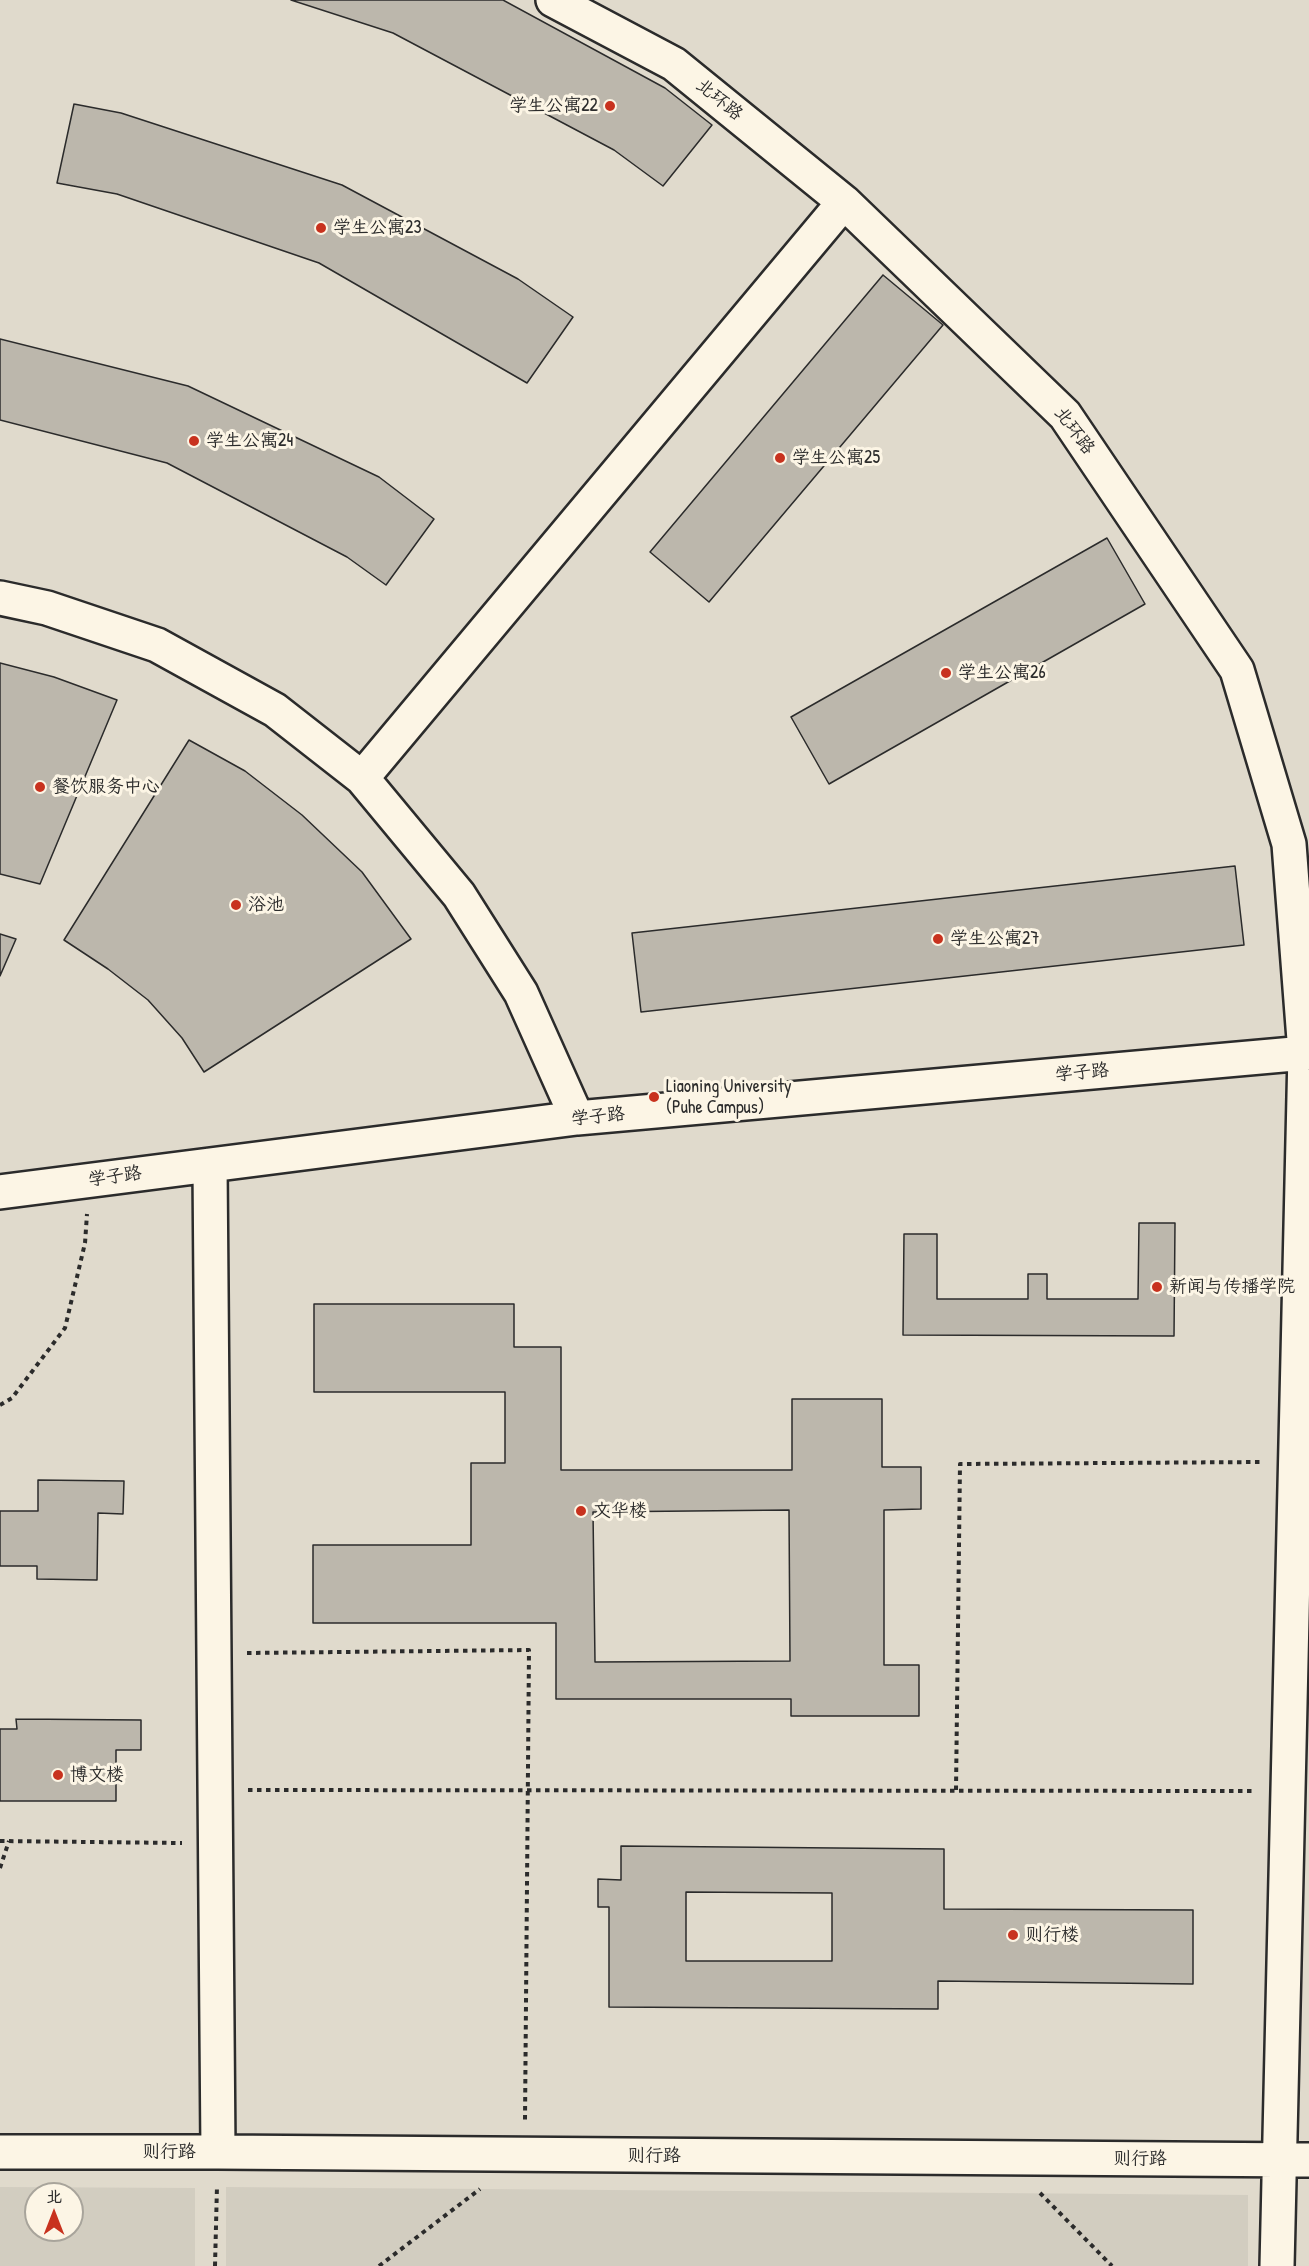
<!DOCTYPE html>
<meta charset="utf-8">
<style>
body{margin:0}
#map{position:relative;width:1309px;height:2266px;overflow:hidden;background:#efe9da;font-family:"Patrick Hand","LXGW WenKai TC",sans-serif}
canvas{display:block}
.north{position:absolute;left:24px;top:2182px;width:60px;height:60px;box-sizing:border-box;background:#fcf5e5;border:2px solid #a8a49b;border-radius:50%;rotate:0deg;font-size:16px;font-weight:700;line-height:24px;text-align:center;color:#2b2b2b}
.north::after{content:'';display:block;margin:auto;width:21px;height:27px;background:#c8321e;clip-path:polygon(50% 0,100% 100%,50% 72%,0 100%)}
</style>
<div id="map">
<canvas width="1309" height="2266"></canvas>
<div class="north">北</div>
</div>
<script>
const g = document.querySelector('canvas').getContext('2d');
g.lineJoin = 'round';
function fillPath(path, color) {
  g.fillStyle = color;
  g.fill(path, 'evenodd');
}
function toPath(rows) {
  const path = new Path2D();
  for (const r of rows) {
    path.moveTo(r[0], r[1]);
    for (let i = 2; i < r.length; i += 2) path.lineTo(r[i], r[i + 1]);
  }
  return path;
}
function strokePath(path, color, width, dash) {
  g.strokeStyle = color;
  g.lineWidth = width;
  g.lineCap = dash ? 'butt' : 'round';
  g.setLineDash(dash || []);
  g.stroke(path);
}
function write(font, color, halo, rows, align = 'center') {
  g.font = font + ' "Patrick Hand","LXGW WenKai TC",sans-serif';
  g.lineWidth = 6;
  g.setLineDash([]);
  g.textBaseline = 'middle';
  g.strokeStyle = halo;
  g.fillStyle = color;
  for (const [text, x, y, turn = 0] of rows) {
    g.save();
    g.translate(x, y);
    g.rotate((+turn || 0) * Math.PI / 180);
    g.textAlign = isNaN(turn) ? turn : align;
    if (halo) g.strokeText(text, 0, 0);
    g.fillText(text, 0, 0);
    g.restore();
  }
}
const built = toPath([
 [0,0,1309,0,1309,2266,0,2266],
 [36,2194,72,2194,72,2230,36,2230]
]);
const green = toPath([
 [0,2187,195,2188,195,2266,0,2266],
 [36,2194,72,2194,72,2230,36,2230],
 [226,2187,1248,2195,1248,2266,226,2266]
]);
const building = toPath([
 [291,0,503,0,665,88,712,125,663,186,614,150,393,33,291,0],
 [74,104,121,113,342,185,518,279,573,317,527,383,319,263,117,194,57,183,74,104],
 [883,275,943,325,709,602,650,552,883,275],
 [0,339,188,386,379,477,434,519,386,585,347,557,167,463,0,420,0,339],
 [1107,538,1145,604,829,784,791,717,1107,538],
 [0,663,54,677,117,700,40,884,0,874,0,663],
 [189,740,245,771,302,815,362,872,411,939,204,1072,182,1038,148,1000,108,969,64,940,189,740],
 [1235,866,1244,945,641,1012,632,933,1235,866],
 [0,934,16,939,0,976,0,934],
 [1139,1223,1175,1223,1174,1336,903,1335,904,1234,937,1234,937,1299,1028,1299,1028,1274,1047,1274,1047,1299,1138,1299,1139,1223],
 [314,1304,514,1304,514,1347,561,1347,561,1470,792,1470,792,1399,882,1399,882,1467,921,1467,921,1509,884,1510,884,1665,919,1665,919,1716,791,1716,791,1699,556,1699,556,1623,313,1623,313,1545,471,1545,471,1463,505,1463,505,1392,314,1392,314,1304],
 [789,1510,790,1661,595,1662,593,1512,789,1510],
 [38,1480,124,1481,123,1514,98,1513,97,1580,37,1579,37,1566,0,1566,0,1511,38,1511,38,1480],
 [16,1719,141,1720,141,1750,116,1750,116,1801,0,1801,0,1729,17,1729,16,1719],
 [621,1846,944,1849,944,1909,1193,1910,1193,1984,938,1981,938,2009,609,2007,609,1907,598,1907,598,1879,621,1880,621,1846],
 [686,1892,832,1893,832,1961,686,1961,686,1892]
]);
const path = toPath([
 [0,1405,12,1398,65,1328,85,1243,87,1214],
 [247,1653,529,1650,525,2120],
 [248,1790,1255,1791],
 [956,1790,960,1464,1262,1462],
 [0,1841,182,1843],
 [0,1868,9,1841],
 [1040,2193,1112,2266],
 [215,2266,217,2186],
 [379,2266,480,2189]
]);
const minor = toPath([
 [553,0,674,64,844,202,1065,415,1237,670,1289,844,1305,1053,1277,2266],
 [0,598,47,608,157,645,275,710,362,778,459,895,521,993,577,1118],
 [362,778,844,202],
 [210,1165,218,2152],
 [0,1192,577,1118,1305,1053],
 [0,2152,218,2152,1309,2160]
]);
const markers = [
 [610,106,6,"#c8321e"],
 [321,228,6,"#c8321e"],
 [194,441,6,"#c8321e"],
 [780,458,6,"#c8321e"],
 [946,673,6,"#c8321e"],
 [40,787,6,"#c8321e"],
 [236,905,6,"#c8321e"],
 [938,939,6,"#c8321e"],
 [654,1097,6,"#c8321e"],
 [1157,1287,6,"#c8321e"],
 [581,1511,6,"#c8321e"],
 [58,1775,6,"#c8321e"],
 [1013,1935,6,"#c8321e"]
];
const streetNames = [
 ["北环路",719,100,39],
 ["北环路",1074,431,53],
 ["学子路",1082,1073,-5],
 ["学子路",598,1117,-6],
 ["学子路",115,1177,-8],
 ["则行路",169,2152],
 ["则行路",654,2156],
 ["则行路",1140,2159]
];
const poiNames = [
 ["学生公寓22",598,106,"right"],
 ["学生公寓23",333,228],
 ["学生公寓24",206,441],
 ["学生公寓25",792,458],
 ["学生公寓26",958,673],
 ["餐饮服务中心",52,787],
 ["浴池",248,905],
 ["学生公寓27",950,939],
 ["Liaoning University",666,1087],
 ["(Puhe Campus)",666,1108],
 ["新闻与传播学院",1169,1287],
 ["文华楼",593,1511],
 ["博文楼",70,1775],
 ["则行楼",1025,1935]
];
fillPath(built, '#e0dacc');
fillPath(green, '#d2cdc0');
fillPath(building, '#bcb7ac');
strokePath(building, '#2b2b2b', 1.5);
strokePath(minor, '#2b2b2b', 38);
strokePath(path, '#2b2b2b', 4, [4.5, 4.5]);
strokePath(minor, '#fcf5e5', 33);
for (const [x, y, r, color] of markers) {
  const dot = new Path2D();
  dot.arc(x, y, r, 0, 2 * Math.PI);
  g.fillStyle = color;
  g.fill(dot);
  strokePath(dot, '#fcf5e5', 2);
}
write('18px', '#2b2b2b', '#fcf5e5', streetNames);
write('18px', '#2b2b2b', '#fcf5e5', poiNames, 'left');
</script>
